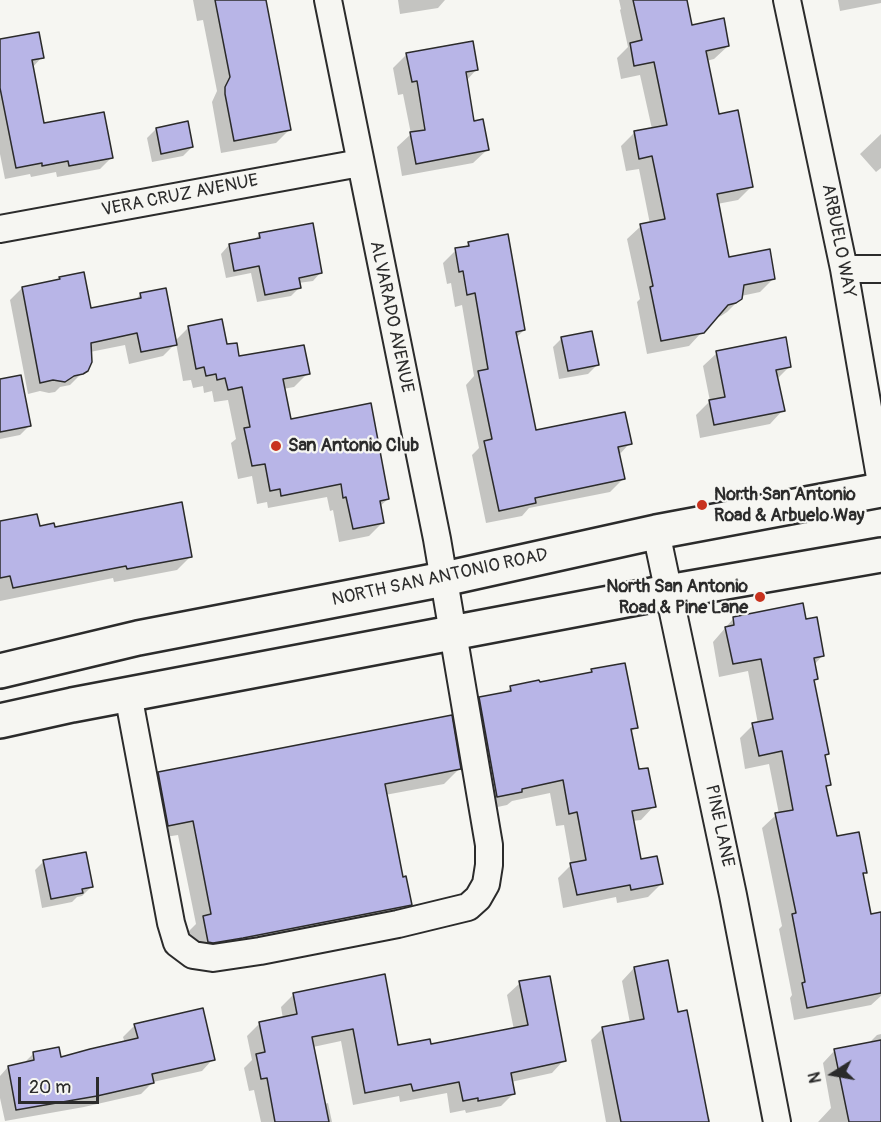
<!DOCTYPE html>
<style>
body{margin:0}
#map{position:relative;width:881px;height:1122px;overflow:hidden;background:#f6f6f2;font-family:Pangolin,sans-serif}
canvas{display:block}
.north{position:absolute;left:803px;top:1044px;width:60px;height:60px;-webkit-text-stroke:4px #f6f6f2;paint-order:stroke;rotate:259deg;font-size:16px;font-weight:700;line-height:24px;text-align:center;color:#2b2b2b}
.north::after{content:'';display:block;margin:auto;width:21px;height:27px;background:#2b2b2b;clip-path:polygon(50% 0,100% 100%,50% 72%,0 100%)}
.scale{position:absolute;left:18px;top:1077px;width:81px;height:27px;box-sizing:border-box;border:3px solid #2b2b2b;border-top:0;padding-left:8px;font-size:18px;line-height:21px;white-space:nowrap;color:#2b2b2b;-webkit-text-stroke:4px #f6f6f2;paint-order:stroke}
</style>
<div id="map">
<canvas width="881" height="1122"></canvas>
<div class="north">N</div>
<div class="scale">20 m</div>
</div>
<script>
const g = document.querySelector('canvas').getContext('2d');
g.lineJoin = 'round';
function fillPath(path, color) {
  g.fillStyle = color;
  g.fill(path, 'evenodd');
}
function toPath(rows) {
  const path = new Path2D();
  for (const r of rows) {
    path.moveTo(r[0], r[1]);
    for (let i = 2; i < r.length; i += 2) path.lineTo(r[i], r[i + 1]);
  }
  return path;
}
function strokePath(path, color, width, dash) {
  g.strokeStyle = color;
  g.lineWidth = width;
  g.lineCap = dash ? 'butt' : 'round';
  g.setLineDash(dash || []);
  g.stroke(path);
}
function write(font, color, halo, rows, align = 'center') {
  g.font = font + ' Pangolin,sans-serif';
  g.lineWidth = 4.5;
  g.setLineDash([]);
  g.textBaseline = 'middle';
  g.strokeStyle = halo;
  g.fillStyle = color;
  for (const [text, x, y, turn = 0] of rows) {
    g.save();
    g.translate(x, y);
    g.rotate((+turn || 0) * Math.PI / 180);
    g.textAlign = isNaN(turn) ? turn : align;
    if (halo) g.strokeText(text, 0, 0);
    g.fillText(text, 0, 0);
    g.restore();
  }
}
const shadow = toPath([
 [193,0,261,0,290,129,276,143,221,153,212,102,217,91,203,20,197,21],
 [398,0,445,0,438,8,400,14],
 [619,0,685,0,690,27,728,46,714,59,706,61,718,116,751,187,738,200,717,204,728,259,774,278,760,292,741,296,741,298,727,312,721,316,715,318,689,346,647,354,637,302,640,299,627,239,641,226,650,224,639,169,626,171,621,146,634,133,652,129,640,75,621,79,617,58,628,47,620,10,621,9],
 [838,0,881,0,881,3,840,11],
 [0,41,42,57,32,68,43,125,112,157,100,169,57,177,56,172,31,177,30,174,5,179,0,154],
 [407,54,477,69,466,81,473,122,487,150,473,163,402,176,397,147,411,134,403,94,398,95,393,68],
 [156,129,192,147,183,156,152,162,147,138],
 [881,134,881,168,876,172,860,154],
 [260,234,321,272,313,281,298,283,299,288,291,296,257,302,251,273,226,278,221,254,229,245,253,241],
 [469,243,524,330,516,338,535,432,630,443,619,455,623,479,610,492,529,508,522,516,486,523,472,455,479,448,466,385,474,376,462,305,455,307,451,283,447,284,443,263,456,250,464,248],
 [60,279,90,310,135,300,140,295,175,341,189,327,226,346,238,358,308,373,294,387,283,389,289,421,388,499,379,507,383,522,369,536,339,542,333,510,330,511,327,497,268,508,267,502,257,504,252,476,238,479,231,443,236,439,228,400,214,402,212,391,204,393,203,386,193,388,191,380,183,381,176,343,163,356,129,364,125,345,90,352,89,366,70,385,60,387,55,392,49,393,40,391,28,394,10,300,22,288,57,281],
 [562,338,597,365,588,374,559,379,553,347],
 [717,353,790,366,777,379,783,410,770,424,700,438,696,415,710,401,703,366],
 [0,380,29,426,20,435,0,439],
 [0,523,54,529,191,556,177,570,114,582,113,578,0,601],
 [733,619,805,621,823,655,814,665,816,679,813,682,827,754,824,757,829,784,825,788,836,838,865,872,862,875,870,916,881,914,881,996,871,1005,794,1020,790,998,792,995,779,929,782,926,762,828,776,815,779,814,769,764,745,769,740,738,753,725,758,724,748,671,719,677,713,642],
 [592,670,636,727,630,733,638,771,654,806,641,820,632,821,640,861,661,884,648,897,617,903,616,897,563,908,558,878,571,865,564,825,556,826,550,793,512,801,507,805,483,810,466,712,480,698,505,693,511,687,538,683,589,674],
 [459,769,444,784,385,795,402,878,410,905,395,920,193,956,188,932,196,924,178,835,153,839,144,788,159,773],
 [44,861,91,887,82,896,77,897,72,902,42,908,35,870],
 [634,968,677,1014,707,1117,709,1117,710,1122,606,1122,591,1040,603,1028,630,1023,622,981],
 [520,983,564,1060,552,1073,511,1082,513,1094,501,1106,466,1113,465,1110,450,1113,447,1093,400,1102,399,1096,353,1105,341,1041,313,1047,324,1104,328,1103,332,1122,261,1122,254,1090,249,1091,244,1068,252,1060,247,1036,260,1023,283,1019,281,1007,293,995,397,1047,430,1046,514,1030,507,995],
 [135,1025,213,1059,202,1071,153,1082,141,1094,84,1107,5,1121,0,1098,0,1076,8,1067,23,1064,34,1053,60,1059,125,1043,123,1037],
 [881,1034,881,1122,818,1122,831,1108,823,1063,835,1050,868,1044,877,1035]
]);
const building = toPath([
 [215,0,266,0,291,130,234,141,225,94,225,87,230,77,215,0],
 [633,0,687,0,692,25,724,18,729,46,706,51,719,114,738,110,753,187,717,194,729,257,770,249,775,279,744,285,742,299,736,303,728,305,704,333,661,341,650,287,653,286,640,224,665,219,652,156,639,159,634,131,667,125,654,62,634,66,630,43,642,40,633,0],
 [39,32,44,58,32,60,44,123,104,112,113,158,69,166,68,161,42,166,42,163,16,168,0,88,0,39,39,32],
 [473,41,478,70,466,72,474,121,483,119,489,150,416,164,410,132,425,130,417,81,412,82,406,53,473,41],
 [188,121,193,147,161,154,156,128,188,121],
 [313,223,322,273,299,278,301,288,265,295,259,266,234,271,229,244,260,238,259,233,313,223],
 [508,234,525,330,516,332,536,430,625,412,632,444,618,447,625,479,535,498,536,503,499,511,484,441,492,439,478,371,488,369,475,293,467,295,463,271,459,272,455,248,469,246,468,242,508,234],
 [84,272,91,308,141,298,140,293,166,288,177,345,141,352,137,333,91,343,92,362,88,371,83,374,74,376,65,382,53,380,40,383,22,287,60,279,59,277,84,272],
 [222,319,227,344,237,343,239,356,304,345,310,374,283,379,291,419,371,403,389,499,380,501,384,523,353,529,346,497,343,498,341,484,281,496,280,489,270,491,265,464,252,466,244,428,250,427,242,387,228,390,225,378,217,380,216,374,206,376,204,367,196,369,188,326,222,319],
 [592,331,599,365,568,371,561,337,592,331],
 [786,337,791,367,776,370,785,411,714,425,709,400,725,397,716,351,786,337],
 [21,375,31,426,0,432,0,379,21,375],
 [182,502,192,557,127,569,126,566,13,588,10,576,0,578,0,521,37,514,40,526,54,523,55,527,182,502],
 [803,603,806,619,817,617,824,656,814,658,818,679,814,680,829,754,825,755,831,785,826,786,837,836,859,832,867,873,863,873,871,914,881,912,881,993,807,1008,802,983,805,982,792,914,796,913,775,813,793,810,782,751,759,756,752,723,773,719,761,659,733,664,725,627,734,625,733,617,803,603],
 [625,663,638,728,631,729,639,769,648,768,656,807,632,811,641,859,657,856,663,884,631,890,630,885,577,895,570,863,586,860,577,812,569,814,563,780,522,789,522,792,497,797,479,697,511,691,510,686,539,680,540,682,592,672,591,669,625,663],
 [452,715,461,769,385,784,403,877,406,876,412,905,243,938,213,943,208,942,203,916,211,914,193,821,168,826,158,772,452,715],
 [86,852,93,887,82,889,83,893,51,899,43,860,86,852],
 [668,960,678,1012,687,1010,709,1122,621,1122,602,1027,644,1019,634,967,668,960],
 [385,974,398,1045,430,1039,431,1044,528,1025,519,981,550,976,566,1061,511,1073,515,1094,478,1101,478,1098,463,1101,459,1082,413,1091,411,1084,365,1093,353,1029,312,1037,329,1122,275,1122,267,1078,261,1079,256,1054,265,1052,259,1022,297,1014,293,993,385,974],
 [203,1008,215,1060,152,1074,154,1083,97,1096,16,1110,8,1066,34,1060,33,1052,59,1047,61,1057,90,1049,138,1038,134,1024,203,1008],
 [881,1040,881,1122,849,1122,834,1049,881,1040]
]);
const minor = toPath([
 [787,0,844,269,881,483],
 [0,229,360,163],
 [844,269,881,269],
 [656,532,733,895,777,1122],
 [128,694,171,923,177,943,193,955,213,958,260,951,398,924,468,907,478,898,486,884,489,865,489,845,437,539,328,0]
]);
const primary = toPath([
 [0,671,138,638,444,579,656,532,881,490],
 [0,721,72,705,668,592,881,555]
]);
const markers = [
 [276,446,6,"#c8321e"],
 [702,505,6,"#c8321e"],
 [760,597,6,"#c8321e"]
];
const streetNames = [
 ["VERA CRUZ AVENUE",180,196,-11],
 ["ARBUELO WAY",838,241,79],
 ["ALVARADO AVENUE",391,317,78],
 ["NORTH SAN ANTONIO ROAD",440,578,-12],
 ["PINE LANE",719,826,78]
];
const poiNames = [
 ["San Antonio Club",288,446],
 ["North San Antonio",714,495],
 ["Road & Arbuelo Way",714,516],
 ["North San Antonio",748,587,"right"],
 ["Road & Pine Lane",748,608,"right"]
];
fillPath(shadow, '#0003');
fillPath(building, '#b8b5e7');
strokePath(building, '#2b2b2b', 1.5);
strokePath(minor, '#2b2b2b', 30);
strokePath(primary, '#2b2b2b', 38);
strokePath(minor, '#f6f6f2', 26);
strokePath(primary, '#f6f6f2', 33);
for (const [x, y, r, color] of markers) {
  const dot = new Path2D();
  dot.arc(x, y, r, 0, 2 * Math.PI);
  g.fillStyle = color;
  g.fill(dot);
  strokePath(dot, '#f6f6f2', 2);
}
write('18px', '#2b2b2b', '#f6f6f2', streetNames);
write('bold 18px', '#2b2b2b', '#f6f6f2', poiNames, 'left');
</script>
